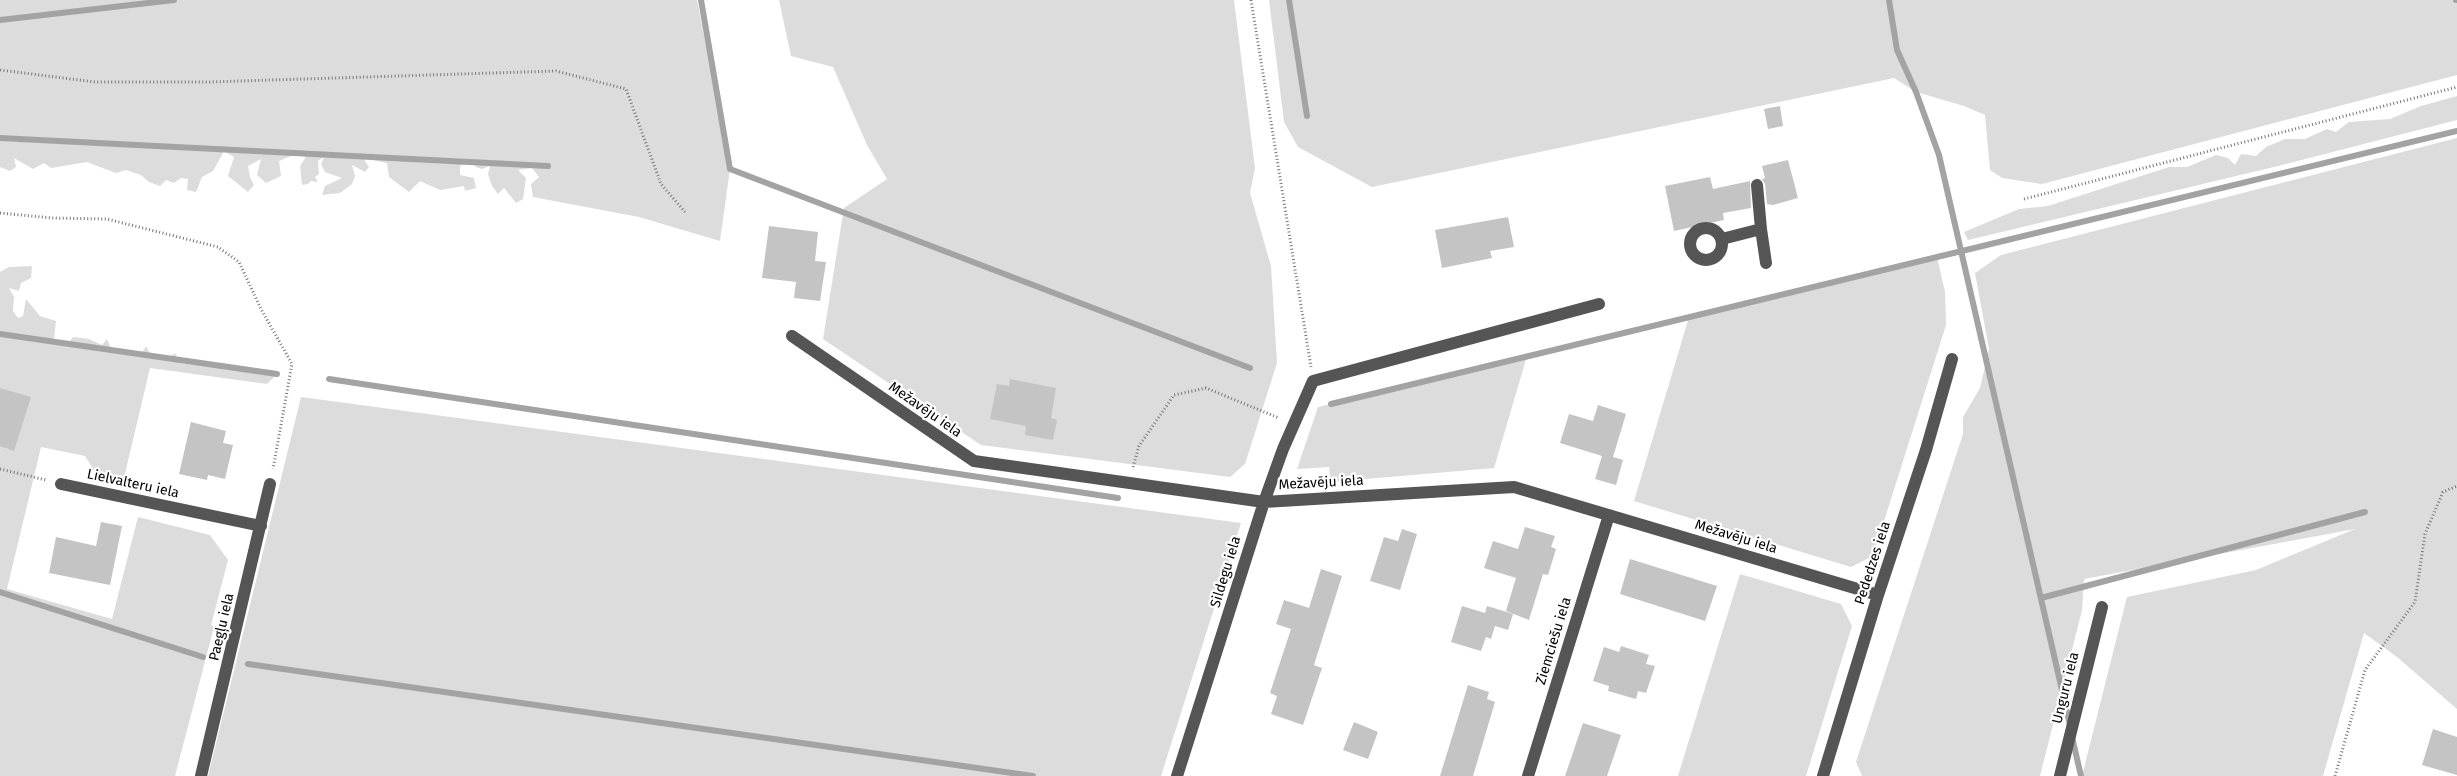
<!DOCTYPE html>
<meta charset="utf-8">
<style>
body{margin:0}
canvas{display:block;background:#fff}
</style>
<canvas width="2457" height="776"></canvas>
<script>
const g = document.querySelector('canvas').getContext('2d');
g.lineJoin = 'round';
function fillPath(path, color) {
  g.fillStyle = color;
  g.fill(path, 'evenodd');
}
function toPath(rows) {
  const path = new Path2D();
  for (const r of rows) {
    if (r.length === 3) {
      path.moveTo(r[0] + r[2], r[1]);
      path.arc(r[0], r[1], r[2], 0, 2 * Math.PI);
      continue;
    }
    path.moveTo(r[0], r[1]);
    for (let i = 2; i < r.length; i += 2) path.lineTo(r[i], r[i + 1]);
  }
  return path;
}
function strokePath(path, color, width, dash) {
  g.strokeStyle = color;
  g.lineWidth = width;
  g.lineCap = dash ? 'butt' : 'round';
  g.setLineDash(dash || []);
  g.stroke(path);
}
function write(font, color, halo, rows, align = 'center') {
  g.font = font + ' "Fira Sans",sans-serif';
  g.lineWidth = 4.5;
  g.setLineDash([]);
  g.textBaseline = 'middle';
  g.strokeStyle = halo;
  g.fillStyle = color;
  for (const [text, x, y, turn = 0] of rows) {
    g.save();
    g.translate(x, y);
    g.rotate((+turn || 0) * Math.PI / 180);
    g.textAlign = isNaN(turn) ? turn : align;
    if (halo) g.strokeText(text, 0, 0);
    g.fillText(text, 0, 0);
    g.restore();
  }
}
const green = toPath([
 [0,0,697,0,730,169,720,241,639,217,533,197,531,184,539,177,532,168,518,170,526,178,523,199,516,203,504,188,498,194,492,186,488,174,490,166,482,169,476,167,473,161,460,166,460,175,474,178,476,188,465,191,464,186,440,190,420,181,409,192,389,177,387,163,363,158,369,167,365,172,352,165,355,176,352,184,340,193,322,195,325,186,342,178,325,172,321,164,324,157,318,161,319,174,315,177,318,182,311,181,308,184,302,185,300,166,306,157,296,154,279,161,281,176,266,183,257,175,261,159,248,166,250,177,254,185,248,192,228,176,234,157,224,151,213,171,202,177,196,192,187,190,188,179,181,178,174,183,166,180,160,186,149,182,141,175,126,170,116,173,87,162,51,168,44,163,33,169,14,158,16,167,10,171,0,167],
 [779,0,1234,0,1255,168,1250,193,1271,266,1277,363,1245,464,1230,477,981,445,823,339,844,208,887,179,867,145,833,67,791,56],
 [1269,0,2457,0,2457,75,2042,184,2002,178,1990,170,1985,115,1964,106,1916,92,1894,78,1372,187,1298,147,1284,122],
 [2457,96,2457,120,2278,166,1968,240,1964,232,2019,209,2048,206,2169,167,2187,167,2216,155,2228,158,2235,165,2241,154,2256,156,2266,147,2285,139,2305,139,2327,129,2336,132,2349,122,2390,119,2421,106],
 [2457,138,2457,709,2397,657,2364,633,2323,776,2082,776,2127,597,2256,570,2355,529,2084,579,2082,610,2040,776,1862,776,1856,762,1963,434,1963,417,1980,388,1989,349,1975,273,2001,255],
 [1937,257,1945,292,1946,325,1873,556,1851,567,1634,501,1689,317],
 [32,266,31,278,21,283,19,291,9,288,14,297,13,311,18,318,23,316,26,299,40,316,56,321,54,340,70,341,73,337,89,339,102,345,107,339,113,353,140,356,146,346,152,357,167,360,175,353,179,363,277,374,267,384,150,368,123,482,99,478,85,456,41,447,7,589,112,619,138,517,210,535,228,560,211,625,214,627,175,776,0,776,0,272,9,267],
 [1527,356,1494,468,1331,482,1329,467,1297,469,1318,407],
 [301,397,1241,523,1161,776,208,776],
 [1740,574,1841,604,1852,626,1806,776,1678,776]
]);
const stream = toPath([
 [701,0,730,169,1250,368],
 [1289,0,1307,116],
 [1889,0,1897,50,1916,92,1939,155,2070,725],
 [2456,0,2457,0],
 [0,20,174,0],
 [0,138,548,166],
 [0,334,277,374],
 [329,379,1118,498],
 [1331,404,2457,131],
 [0,592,203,657],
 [2041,598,2365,512],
 [248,664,1033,776],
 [2072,737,2081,776]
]);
const building = toPath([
 [1780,106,1783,126,1768,129,1764,109],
 [1788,160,1798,198,1773,205,1767,204,1765,184,1762,179,1765,178,1762,166],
 [1710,177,1713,189,1750,181,1751,208,1723,213,1724,220,1674,231,1665,186],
 [1508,217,1514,247,1490,251,1492,258,1442,268,1435,230],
 [769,226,818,232,815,261,826,262,820,301,794,298,796,282,762,278],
 [1010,379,1056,388,1051,418,1057,420,1053,440,1025,435,1026,426,990,419,997,384,1009,386],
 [0,388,31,397,14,451,0,446],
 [1598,405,1626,414,1613,457,1623,460,1616,485,1595,479,1602,456,1560,443,1569,414,1593,421],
 [191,422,226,431,223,443,233,445,225,479,208,475,207,480,179,474],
 [101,522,122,526,110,585,49,573,56,537,96,546],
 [1525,527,1555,536,1551,547,1556,549,1548,575,1543,574,1529,620,1506,611,1516,578,1484,568,1493,541,1518,549],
 [1402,529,1417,534,1400,590,1370,581,1384,537,1398,541],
 [1630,559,1717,586,1705,621,1620,594],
 [1321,569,1342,576,1314,665,1322,668,1303,725,1271,714,1277,696,1270,693,1291,629,1276,624,1284,600,1309,608],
 [1462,606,1485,613,1487,606,1513,614,1508,630,1495,626,1491,639,1486,637,1481,651,1451,642],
 [1621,646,1649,655,1646,664,1655,666,1646,693,1638,691,1636,699,1608,691,1609,686,1593,681,1604,647,1619,652],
 [1468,685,1489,692,1487,699,1495,702,1473,776,1440,776],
 [1354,722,1378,732,1368,759,1343,750],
 [1583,723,1621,735,1607,776,1565,776],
 [2433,729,2457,737,2457,775,2422,765]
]);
const path = toPath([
 [1251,0,1311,367],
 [0,70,95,82,209,82,556,71,626,89,661,184,685,212],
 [2024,199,2457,87],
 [0,213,52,218,107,219,218,247,239,262,261,309,292,364,273,469],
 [1133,467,1139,446,1174,395,1206,388,1279,418],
 [0,469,46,480],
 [2335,776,2365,670,2415,602,2425,534,2443,492,2457,486]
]);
const minor = toPath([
 [1757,185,1761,229],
 [1706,244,16],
 [1722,239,1761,229,1766,263],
 [792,336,974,461,1264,502,1514,487,1878,595],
 [61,484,261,526],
 [201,776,270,484],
 [1177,776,1264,502,1283,449,1313,381,1599,304],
 [1528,776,1609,515],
 [1823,776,1878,595,1926,450,1952,359],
 [2060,776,2102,607]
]);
const streetNames = [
 ["Mežavēju iela",925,410,35],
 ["Mežavēju iela",1321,483,-3],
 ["Lielvalteru iela",133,484,12],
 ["Mežavēju iela",1736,537,17],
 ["Pededzes iela",1873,563,-72],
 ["Sildegu iela",1226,572,-73],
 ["Paegļu iela",222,627,-77],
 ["Ziemciešu iela",1554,641,-73],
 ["Unguru iela",2066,688,-76]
];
fillPath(green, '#dcdcdc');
strokePath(stream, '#a3a3a3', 6);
fillPath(building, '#c4c4c4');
strokePath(path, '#777', 3, [1, 2.5]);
strokePath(minor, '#555', 12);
write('14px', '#000', '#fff', streetNames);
</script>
